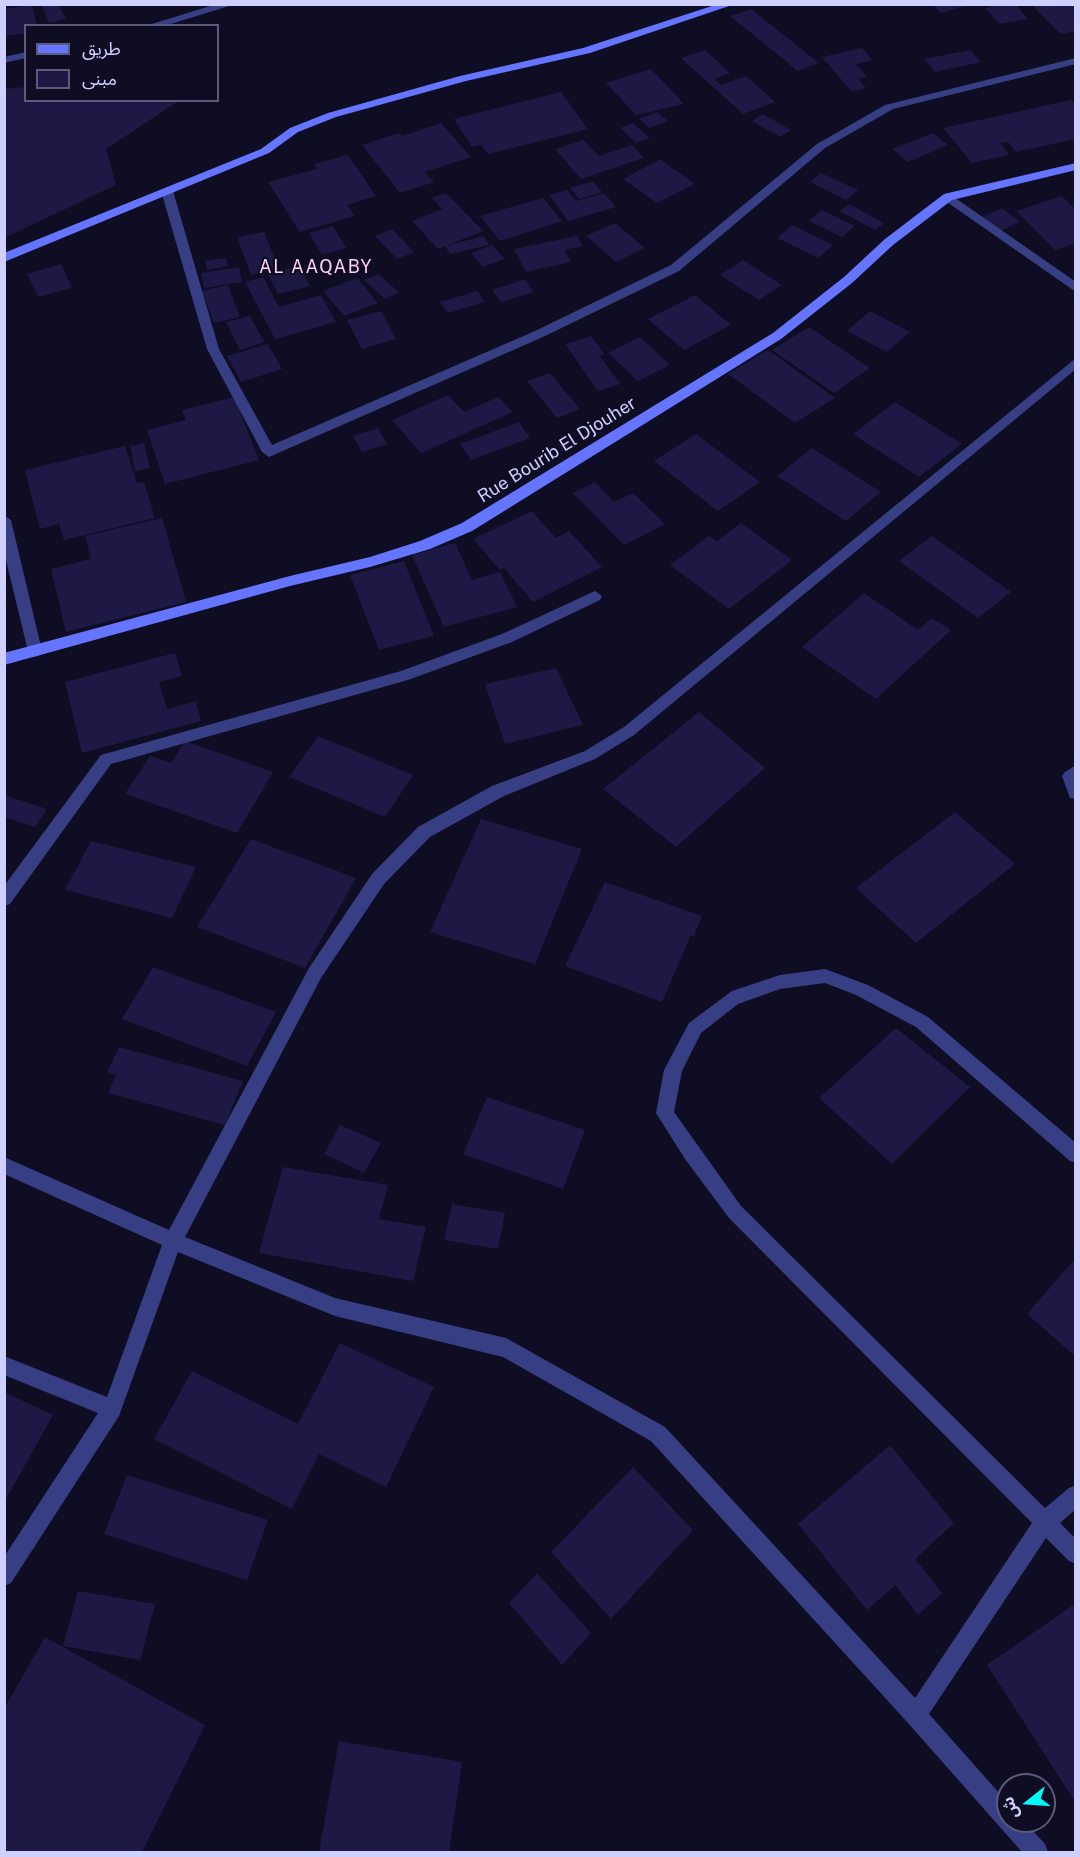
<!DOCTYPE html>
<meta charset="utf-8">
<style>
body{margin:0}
#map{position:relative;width:1080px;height:1857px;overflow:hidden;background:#0e0d23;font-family:"Public Sans","Noto Sans Arabic",sans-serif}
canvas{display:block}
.frame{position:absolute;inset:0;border:6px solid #cfd0ff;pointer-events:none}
.legend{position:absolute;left:24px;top:24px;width:195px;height:78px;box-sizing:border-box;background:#0e0d23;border:2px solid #5b5b7b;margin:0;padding:8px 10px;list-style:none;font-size:18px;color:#cfd0ff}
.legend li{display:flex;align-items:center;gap:12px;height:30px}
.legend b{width:30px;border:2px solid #5b5b7b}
.north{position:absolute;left:996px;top:1773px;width:60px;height:60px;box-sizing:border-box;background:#0e0d23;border:2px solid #5b5b7b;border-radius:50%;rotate:253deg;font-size:16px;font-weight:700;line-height:24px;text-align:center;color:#cfd0ff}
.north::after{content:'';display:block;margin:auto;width:21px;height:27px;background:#00faf5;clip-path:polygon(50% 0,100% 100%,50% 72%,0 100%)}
</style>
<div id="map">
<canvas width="1080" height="1857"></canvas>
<div class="frame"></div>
<ul class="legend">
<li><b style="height:8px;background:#6675ff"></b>طريق</li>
<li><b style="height:16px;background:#1d1944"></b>مبنى</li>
</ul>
<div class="north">ش</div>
</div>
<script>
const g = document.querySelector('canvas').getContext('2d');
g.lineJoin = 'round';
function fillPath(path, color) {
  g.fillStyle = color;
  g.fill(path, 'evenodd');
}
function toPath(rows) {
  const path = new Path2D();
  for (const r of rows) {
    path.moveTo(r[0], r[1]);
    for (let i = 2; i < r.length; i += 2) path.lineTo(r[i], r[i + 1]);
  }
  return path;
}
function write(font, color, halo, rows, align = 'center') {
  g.font = font + ' "Public Sans",sans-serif';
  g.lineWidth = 4.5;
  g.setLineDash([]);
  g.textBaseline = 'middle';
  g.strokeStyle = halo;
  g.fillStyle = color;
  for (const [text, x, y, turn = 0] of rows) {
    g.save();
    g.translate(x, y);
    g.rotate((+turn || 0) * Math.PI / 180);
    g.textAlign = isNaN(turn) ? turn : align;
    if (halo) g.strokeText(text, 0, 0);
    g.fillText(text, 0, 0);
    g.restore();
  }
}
const building = toPath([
 [41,4,58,4,66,19,49,23],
 [932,4,968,4,968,5,941,13],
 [1003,4,1015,4,1028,19,999,24,985,8],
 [1031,4,1076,4,1076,31,1061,34],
 [32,5,37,26,26,26,26,33,4,36,4,9],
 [751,9,819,63,798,71,730,16],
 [862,48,873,60,856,64,867,76,858,79,866,88,852,92,822,57],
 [705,50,730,73,714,79,721,85,746,76,775,102,743,114,681,58],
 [970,50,981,62,935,72,924,59],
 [651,69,684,104,636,115,606,83],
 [26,87,26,100,180,100,106,149,116,185,4,238,4,89],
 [561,92,588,129,488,154,481,145,472,147,454,119],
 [1071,100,1076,105,1076,139,1016,152,1008,142,1000,143,1009,155,972,163,943,128],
 [657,112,668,121,649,128,639,119],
 [763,114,791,130,780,137,752,121],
 [441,123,471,157,425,172,434,182,400,193,362,145,399,133,402,136],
 [633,123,650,138,636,143,620,128],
 [933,133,948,145,908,162,892,149],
 [584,140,599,156,632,145,644,158,581,179,555,149],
 [348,155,376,196,347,205,355,216,300,232,268,182,317,169,314,164],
 [660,159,695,184,657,203,623,179],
 [821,173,858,190,846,200,810,182],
 [593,181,602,192,579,199,570,188],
 [567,190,576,201,604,193,616,207,568,221,549,195],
 [446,193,483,231,438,249,412,221,442,209,432,198],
 [1062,196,1076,210,1076,243,1055,250,1016,211],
 [543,198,562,221,500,241,480,216],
 [849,204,884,223,875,230,839,211],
 [1002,208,1020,222,1000,231,982,217],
 [822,210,855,226,842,237,809,221],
 [615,223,645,248,616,262,586,236],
 [792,225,833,245,818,258,777,238],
 [333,226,346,248,322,255,309,233],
 [392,229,414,252,397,259,375,236],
 [264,232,279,269,251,275,237,237],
 [484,236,489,245,450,254,445,246],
 [577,236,583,246,564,250,571,262,526,272,514,249],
 [492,245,505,259,483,267,471,253],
 [226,258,228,266,207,270,205,261],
 [743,260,782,285,759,300,720,275],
 [61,264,72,288,38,297,27,274],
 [299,266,310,286,278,294,268,274],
 [239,267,242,282,204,288,201,273],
 [378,274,399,292,385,299,364,280],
 [263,277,279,307,321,295,336,322,275,339,245,282],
 [357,278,378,303,344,316,323,291],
 [525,279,534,292,501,302,492,290],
 [228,285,240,317,214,323,202,291],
 [477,291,485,302,448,313,440,302],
 [695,295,731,325,684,350,648,319],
 [381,311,396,339,362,349,347,320],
 [870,311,910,332,887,352,847,331],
 [250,316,264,342,240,350,226,322],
 [809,327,870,368,834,393,772,350],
 [591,336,605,355,600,356,620,384,598,391,565,344],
 [640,337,670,365,638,381,608,353],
 [268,344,282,369,241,382,227,356],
 [768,350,835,398,795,423,728,374],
 [550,373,580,409,557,418,527,381],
 [448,395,464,412,498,397,513,412,421,453,392,420],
 [234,397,259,460,165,484,147,430,186,420,182,410],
 [895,402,962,444,919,477,853,434],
 [519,422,530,438,471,460,460,444],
 [378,428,387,444,362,452,353,436],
 [696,434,760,482,718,511,654,461],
 [144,443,150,468,135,471,130,446],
 [125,446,137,483,144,482,155,518,64,540,59,524,40,529,25,470],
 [812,448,881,492,846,521,777,476],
 [595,482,614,502,633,493,665,524,624,545,573,493],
 [532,511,556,538,569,531,602,567,533,602,504,568,500,570,473,539],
 [162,518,186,602,66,632,51,569,91,559,85,536],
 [741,523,792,560,729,609,670,565,709,536,717,541],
 [932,536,1011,592,978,618,899,561],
 [455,543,472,580,500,572,517,607,444,627,412,555],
 [404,561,434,636,379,650,350,575],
 [864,593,918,630,932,618,951,630,876,699,802,647],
 [175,653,182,676,159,682,167,709,196,701,201,721,82,753,65,682],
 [556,668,583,725,505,744,485,684],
 [699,712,765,768,676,847,603,789],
 [318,736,413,775,385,817,289,777],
 [185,741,273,772,237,833,125,794,150,756,171,763],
 [4,795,47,809,35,827,4,817],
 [955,812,1015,864,916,943,856,888],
 [481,819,582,849,535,964,430,932],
 [251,839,356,878,305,968,197,927],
 [91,841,196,867,172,918,65,890],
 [605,882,702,916,694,936,691,935,662,1002,565,966],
 [153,967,276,1012,247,1066,122,1019],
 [896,1028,970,1087,892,1164,819,1098],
 [119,1047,243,1081,225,1125,108,1093,116,1075,107,1072],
 [487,1097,585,1130,563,1189,463,1154],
 [340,1125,381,1143,364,1173,324,1154],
 [283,1167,388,1185,379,1219,426,1227,413,1281,259,1253],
 [452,1204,505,1213,498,1249,444,1240],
 [1076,1258,1076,1357,1027,1314],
 [340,1343,434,1387,386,1487,319,1454,292,1509,154,1439,192,1371,298,1424],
 [4,1392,53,1415,6,1499,4,1498],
 [890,1445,954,1523,915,1559,942,1593,918,1615,895,1585,867,1610,798,1524],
 [633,1467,693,1530,611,1619,551,1552],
 [127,1475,268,1520,247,1580,104,1534],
 [537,1573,591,1633,562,1665,509,1603],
 [78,1591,155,1604,140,1660,63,1646],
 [1076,1603,1076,1803,987,1665],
 [45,1637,205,1725,142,1852,4,1852,4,1709],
 [339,1741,462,1762,449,1852,319,1852]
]);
const minor = toPath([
 [217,4,236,4,164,26,145,26,217,4],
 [26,52,26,58,4,63,4,57,26,52],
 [1076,58,1076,64,893,109,825,148,679,271,543,337,269,457,262,452,207,349,161,191,167,187,173,191,219,349,272,445,535,331,671,265,817,144,885,105,1076,58],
 [948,193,1076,282,1076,292,944,200,942,197,948,193],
 [1076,358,1076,369,634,735,595,759,504,796,430,837,384,884,321,978,185,1237,335,1298,506,1338,665,1427,915,1698,1032,1523,729,1218,685,1159,656,1113,664,1070,689,1023,732,991,780,975,825,969,868,985,928,1017,1076,1143,1076,1163,1070,1161,916,1027,856,995,825,983,780,989,738,1004,701,1033,682,1071,674,1112,741,1206,1045,1508,1069,1488,1076,1485,1076,1509,1060,1523,1076,1539,1076,1564,1069,1561,1046,1538,929,1714,1008,1803,1008,1821,1024,1821,1045,1844,1048,1852,1022,1852,908,1723,651,1441,503,1357,335,1316,178,1252,119,1416,11,1583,4,1586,4,1557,98,1413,4,1375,4,1356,107,1397,162,1245,4,1174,4,1157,169,1230,309,968,372,874,418,827,492,786,585,751,624,727,1076,358],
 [4,515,11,520,42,651,40,655,35,657,30,655,28,651,4,552,4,515],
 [595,591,602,596,600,600,512,642,408,680,111,764,10,904,4,906,4,886,101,755,401,671,502,634,595,591],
 [1076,765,1076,799,1070,798,1062,776,1065,772,1076,765]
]);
const secondary = toPath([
 [718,4,735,4,590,53,466,81,336,117,298,132,269,153,4,262,4,253,261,149,290,128,328,113,460,76,583,48,718,4],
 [1076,163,1076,170,952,200,893,245,852,283,781,339,472,531,430,549,370,567,290,586,4,665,4,653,290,576,370,557,420,541,462,523,773,333,844,277,885,239,944,194,1076,163]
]);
const farQuarternames = [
 ["AL AAQABY",316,267]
];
const streetNames = [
 ["Rue Bourib El Djouher",557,450,-32]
];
fillPath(building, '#1d1944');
fillPath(minor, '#383e83');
fillPath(secondary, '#6675ff');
g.letterSpacing = '1.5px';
write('18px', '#ffd1f4', '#0e0d23', farQuarternames);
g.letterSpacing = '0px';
write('18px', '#cfd0ff', '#0e0d23', streetNames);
</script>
